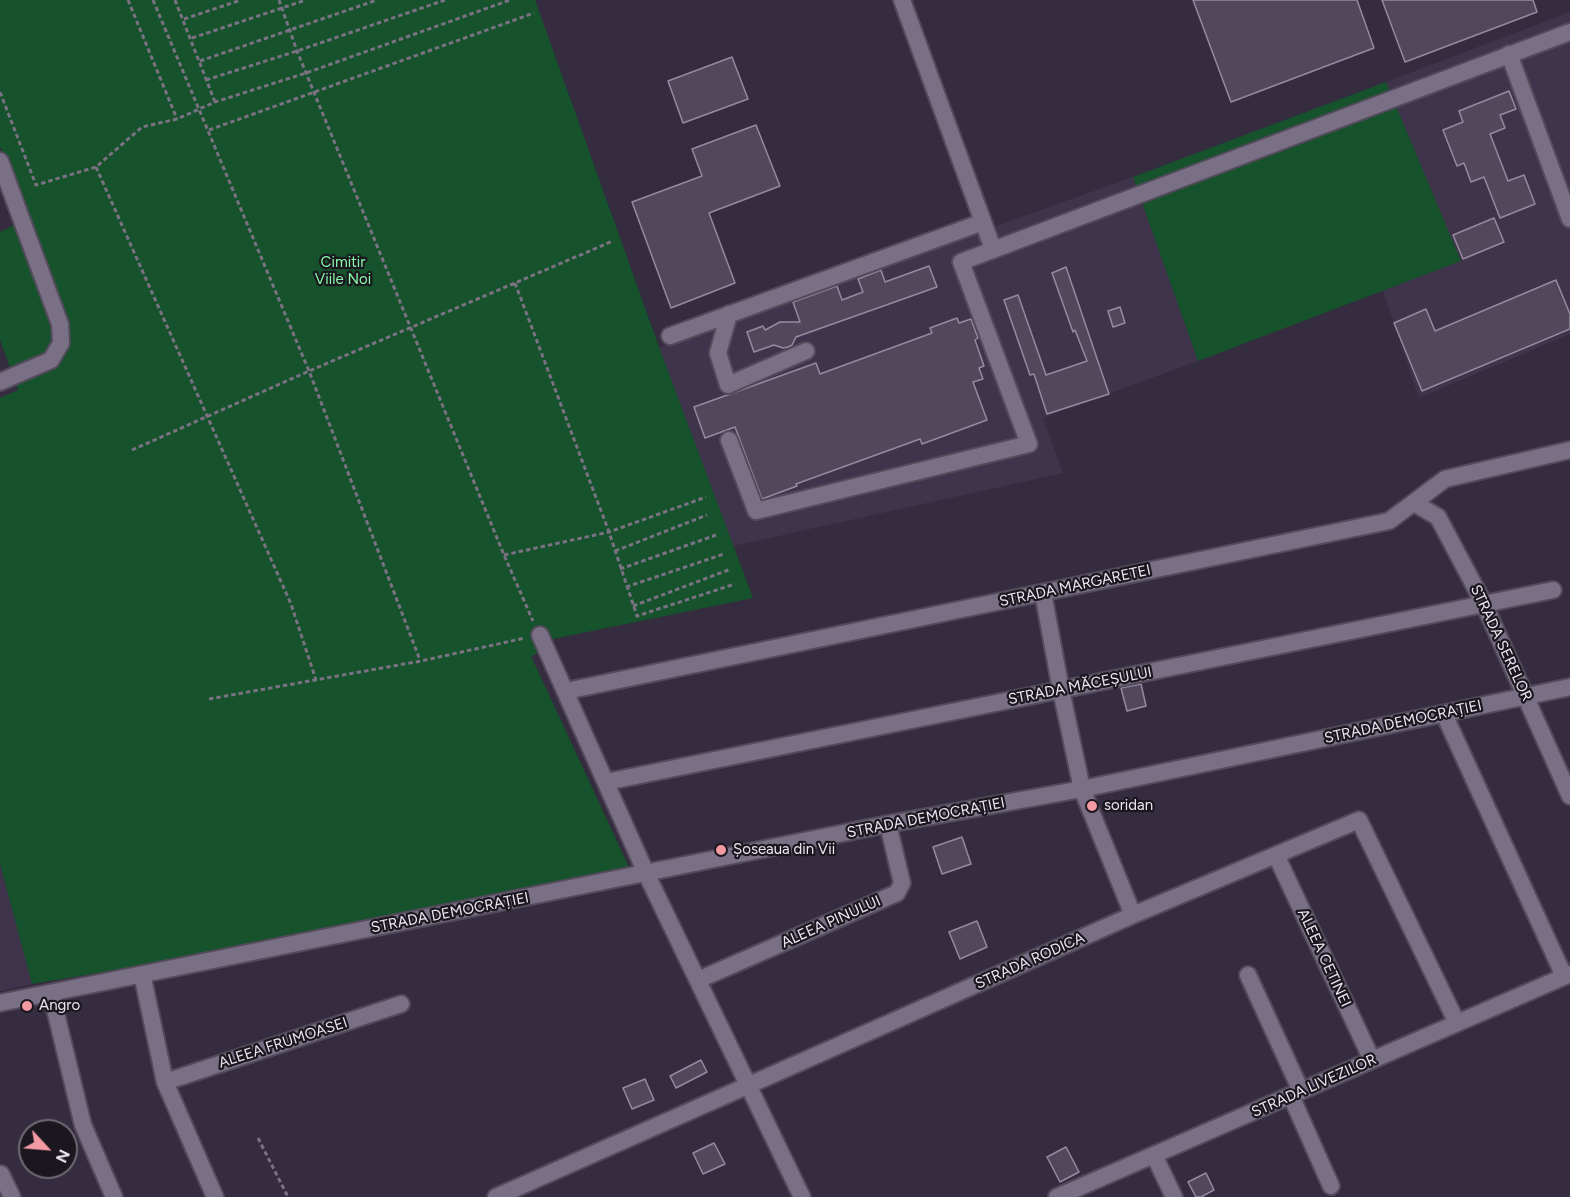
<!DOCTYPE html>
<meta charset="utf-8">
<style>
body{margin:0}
#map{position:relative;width:1570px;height:1197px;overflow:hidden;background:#352c3f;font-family:Figtree,sans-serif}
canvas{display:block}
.north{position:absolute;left:18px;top:1119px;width:60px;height:60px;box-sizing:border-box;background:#1b171f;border:2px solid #6f6a74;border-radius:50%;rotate:116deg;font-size:16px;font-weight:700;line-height:24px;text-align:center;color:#ece6f3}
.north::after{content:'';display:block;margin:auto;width:21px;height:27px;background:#f49aa3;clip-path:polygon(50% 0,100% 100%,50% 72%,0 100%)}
</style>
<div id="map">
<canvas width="1570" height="1197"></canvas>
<div class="north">N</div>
</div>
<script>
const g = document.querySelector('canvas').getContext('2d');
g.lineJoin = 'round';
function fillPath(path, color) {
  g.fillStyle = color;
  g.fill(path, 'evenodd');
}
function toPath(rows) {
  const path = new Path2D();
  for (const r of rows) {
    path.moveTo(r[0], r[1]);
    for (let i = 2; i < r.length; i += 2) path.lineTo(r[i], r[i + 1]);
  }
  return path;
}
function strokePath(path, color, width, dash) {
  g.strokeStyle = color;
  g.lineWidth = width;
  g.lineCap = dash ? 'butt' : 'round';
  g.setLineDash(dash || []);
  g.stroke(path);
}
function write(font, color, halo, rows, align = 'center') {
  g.font = font + ' Figtree,sans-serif';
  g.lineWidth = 4.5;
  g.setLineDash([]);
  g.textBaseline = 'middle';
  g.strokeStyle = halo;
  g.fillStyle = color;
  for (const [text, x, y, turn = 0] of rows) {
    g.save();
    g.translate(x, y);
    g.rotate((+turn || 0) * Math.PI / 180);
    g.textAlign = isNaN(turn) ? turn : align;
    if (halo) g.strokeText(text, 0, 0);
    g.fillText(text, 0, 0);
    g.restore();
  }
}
const built = toPath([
 [1570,12,1570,334,1419,398,1383,291,1460,261,1386,82],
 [1133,177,1198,361,1043,418,1063,473,733,546,659,347],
 [0,864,32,984,0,991]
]);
const green = toPath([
 [0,0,535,0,659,347,753,598,548,640,547,650,531,656,629,867,207,955,32,984,0,864,0,398,18,390,0,340,0,232,26,219,0,146],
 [1386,82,1461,261,1198,361,1133,177]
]);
const building = toPath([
 [1193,0,1357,0,1374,48,1231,102,1193,0],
 [1382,0,1533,0,1537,12,1405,62,1382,0],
 [732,57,748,99,683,123,668,81,732,57],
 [1509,91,1516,109,1500,115,1505,128,1490,134,1508,181,1524,175,1535,204,1500,218,1484,177,1471,182,1464,163,1457,166,1443,130,1463,122,1459,111,1509,91],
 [756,125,780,186,709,213,735,283,671,308,632,202,702,176,692,149,756,125],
 [1494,218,1504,242,1463,259,1453,235,1494,218],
 [929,266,937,287,796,337,792,345,788,347,783,348,774,345,754,352,747,332,763,326,765,330,780,322,800,322,793,302,837,286,842,300,863,292,858,279,881,270,885,282,929,266],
 [1066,267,1109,394,1047,414,1034,374,1030,375,1004,300,1018,295,1046,375,1087,361,1075,330,1073,332,1052,273,1066,267],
 [1556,280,1570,314,1570,329,1422,391,1394,323,1426,309,1435,331,1556,280],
 [1120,307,1125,323,1113,327,1108,311,1120,307],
 [957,318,959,323,971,319,978,338,975,340,984,366,979,368,983,379,973,382,987,420,922,444,920,439,796,484,797,486,762,499,735,427,705,438,694,407,816,363,820,374,932,333,930,328,957,318],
 [1141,684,1146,706,1127,711,1121,688,1141,684],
 [962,837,971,864,942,874,933,847,962,837],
 [977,921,987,947,960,959,949,932,977,921],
 [701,1060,707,1072,676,1088,670,1076,701,1060],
 [645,1079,654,1100,632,1109,623,1088,645,1079],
 [714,1143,725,1164,703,1174,693,1153,714,1143],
 [1066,1147,1079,1172,1060,1182,1047,1157,1066,1147],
 [1206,1173,1214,1190,1201,1197,1196,1197,1188,1182,1206,1173]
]);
const path = toPath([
 [128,0,177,119],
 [153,0,309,371,420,660],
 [175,0,215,102],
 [279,0,297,51,504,555,533,621],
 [184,19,241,0],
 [192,38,306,0],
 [200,61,377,0],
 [206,80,297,51,445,0],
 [0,92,36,185,96,167,142,127,177,119,215,102,306,73,510,0],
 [209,130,534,13],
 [96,167,291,604,316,680],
 [515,283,609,532,637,616,735,584],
 [132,450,309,371,613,241],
 [615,551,707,515],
 [504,555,609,532,706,497],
 [620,569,719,534],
 [626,587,724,554],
 [633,606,731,569],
 [209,699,421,661,525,638],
 [258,1138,288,1197]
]);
const minor = toPath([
 [902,0,993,249],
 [1509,54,1570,219],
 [0,161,60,324,61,343,51,360,0,382],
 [729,314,718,353,728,385,806,351],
 [670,336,983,222],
 [729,440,756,511,1029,444,961,262,1570,32],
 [1414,503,1438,517,1484,604,1570,796],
 [1043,593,1061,690,1082,789,1133,915],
 [540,635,646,873,802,1197],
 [566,691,1389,521,1445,479,1570,450],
 [1444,714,1564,976],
 [606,782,1553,590],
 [1276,855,1372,1060],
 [142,974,165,1082,215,1197],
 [1248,975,1301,1091],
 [698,980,897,893,902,883,888,824],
 [51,993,83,1125,114,1197],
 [0,1003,888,824,1082,789,1570,687],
 [165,1082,401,1004],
 [1291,1096,1331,1186],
 [1154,1155,1174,1197],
 [1,1174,12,1197],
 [496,1197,1133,915,1359,820,1457,1023],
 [1057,1197,1570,974]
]);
const markers = [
 [1092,806,6,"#f49aa3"],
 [721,850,6,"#f49aa3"],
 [27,1006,6,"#f49aa3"]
];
const parkNames = [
 ["Cimitir",343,263],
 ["Viile Noi",343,280]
];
const streetNames = [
 ["STRADA MARGARETEI",1075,586,-12],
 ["STRADA SERELOR",1501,643,65],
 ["STRADA MĂCEȘULUI",1080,686,-11],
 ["STRADA DEMOCRAȚIEI",1403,722,-12],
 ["STRADA DEMOCRAȚIEI",926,818,-11],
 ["STRADA DEMOCRAȚIEI",450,913,-11],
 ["ALEEA PINULUI",831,922,-24],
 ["ALEEA CETINEI",1324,958,65],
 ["STRADA RODICA",1030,961,-24],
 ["ALEEA FRUMOASEI",283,1043,-18],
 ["STRADA LIVEZILOR",1314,1086,-24]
];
const poiNames = [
 ["soridan",1104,806],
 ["Șoseaua din Vii",733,850],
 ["Angro",39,1006]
];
fillPath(built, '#40344c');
fillPath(green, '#16522c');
fillPath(building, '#51485c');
strokePath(building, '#958aa1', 1.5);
strokePath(minor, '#534b5b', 20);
strokePath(path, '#7a7283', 3, [4.5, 3]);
strokePath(minor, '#7a7086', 16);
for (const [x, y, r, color] of markers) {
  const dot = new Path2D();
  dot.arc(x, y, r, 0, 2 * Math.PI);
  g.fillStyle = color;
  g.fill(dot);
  strokePath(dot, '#1b171f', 2);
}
write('15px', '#88f9aa', '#1b171f', parkNames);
write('15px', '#ece6f3', '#1b171f', streetNames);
write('15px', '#ece6f3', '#1b171f', poiNames, 'left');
</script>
